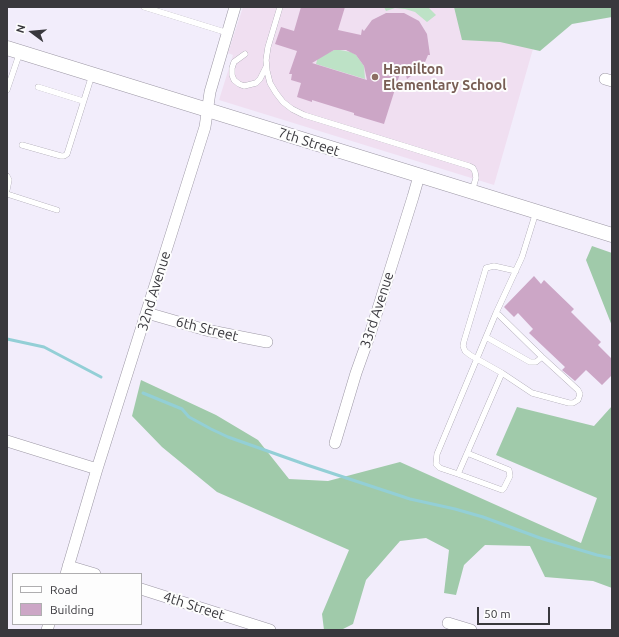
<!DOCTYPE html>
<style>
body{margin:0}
#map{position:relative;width:619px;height:637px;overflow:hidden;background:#f2edfb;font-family:Ubuntu,sans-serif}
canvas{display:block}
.frame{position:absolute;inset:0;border:8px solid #39383d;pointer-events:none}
.legend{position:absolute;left:12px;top:573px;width:130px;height:52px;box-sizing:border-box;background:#fdfdfd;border:1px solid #afaeb0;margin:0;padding:5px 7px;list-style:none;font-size:12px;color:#39383d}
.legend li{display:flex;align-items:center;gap:8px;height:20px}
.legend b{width:20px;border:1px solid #afaeb0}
.north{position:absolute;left:12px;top:12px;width:40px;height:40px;-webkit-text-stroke:3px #fdfdfd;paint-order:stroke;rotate:286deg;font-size:11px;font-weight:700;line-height:16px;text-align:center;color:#39383d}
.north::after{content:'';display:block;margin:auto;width:14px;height:18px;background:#39383d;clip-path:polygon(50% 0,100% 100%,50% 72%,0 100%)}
.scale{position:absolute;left:477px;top:607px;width:73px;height:18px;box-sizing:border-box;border:2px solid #39383d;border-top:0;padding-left:5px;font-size:12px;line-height:14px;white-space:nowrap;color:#39383d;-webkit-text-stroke:3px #fdfdfd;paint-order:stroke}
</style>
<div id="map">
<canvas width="619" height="637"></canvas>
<div class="frame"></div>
<ul class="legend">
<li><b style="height:5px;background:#fff"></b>Road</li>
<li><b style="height:11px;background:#cca6c6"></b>Building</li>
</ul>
<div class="north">N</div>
<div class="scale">50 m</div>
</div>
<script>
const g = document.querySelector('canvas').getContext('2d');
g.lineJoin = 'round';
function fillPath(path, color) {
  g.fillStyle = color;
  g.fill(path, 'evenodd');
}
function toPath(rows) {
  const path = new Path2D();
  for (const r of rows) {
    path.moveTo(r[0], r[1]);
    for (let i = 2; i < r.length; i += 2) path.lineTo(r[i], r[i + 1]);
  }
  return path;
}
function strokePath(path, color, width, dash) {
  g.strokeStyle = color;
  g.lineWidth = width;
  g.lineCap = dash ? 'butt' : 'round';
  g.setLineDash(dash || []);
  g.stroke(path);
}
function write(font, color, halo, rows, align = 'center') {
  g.font = font + ' Ubuntu,sans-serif';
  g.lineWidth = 4;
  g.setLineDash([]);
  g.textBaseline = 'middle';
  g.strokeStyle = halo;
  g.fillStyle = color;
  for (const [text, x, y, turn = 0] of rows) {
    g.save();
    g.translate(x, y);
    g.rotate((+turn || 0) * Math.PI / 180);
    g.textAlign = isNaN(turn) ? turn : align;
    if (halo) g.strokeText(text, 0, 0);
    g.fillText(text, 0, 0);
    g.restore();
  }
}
const education = toPath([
 [243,7,545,7,494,185,219,100,233,55,228,53]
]);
const green = toPath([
 [384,7,428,7,436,15,427,22,415,12,405,9,395,8,386,11],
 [322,43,328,53,334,50,340,50,351,52,356,55,364,66,365,79,316,64]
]);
const forest = toPath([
 [454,7,612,7,612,17,572,24,540,51,500,42,462,40],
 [592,246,612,253,612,326,586,260],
 [141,380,216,415,258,440,289,479,328,481,400,462,581,543,597,498,496,455,517,407,594,426,612,406,612,588,593,581,545,577,530,546,485,545,464,565,456,595,444,593,449,550,426,538,400,541,366,580,353,624,341,630,324,630,322,614,349,550,217,492,162,447,132,416]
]);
const stream = toPath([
 [7,339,44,347,101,377],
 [143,393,182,409,189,417,211,429,228,437,307,465,410,499,455,509,483,517,540,538,597,555,612,558]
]);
const building = toPath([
 [301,7,345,7,338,30,361,35,362,29,364,31,372,20,386,13,404,13,419,21,427,34,430,55,428,55,423,67,407,79,403,64,384,124,354,115,354,113,312,100,312,102,297,97,301,83,291,80,292,74,289,74,297,51,275,44,281,27,294,31],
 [334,50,346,50,356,55,364,66,367,80,312,63],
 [534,276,541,284,544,280,574,309,571,312,601,342,598,345,612,359,612,375,602,385,586,370,575,381,562,370,565,367,529,333,533,329,518,313,514,317,504,307]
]);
const service = toPath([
 [144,7,228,33],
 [280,7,268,47,266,60,267,71,270,83,276,93,283,102,292,109,304,115,469,166,473,168,475,172,476,178,472,191],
 [245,54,234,62,232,68,232,75,234,80,239,84,244,86,256,83,260,79,266,67],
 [38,87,83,101],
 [7,90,20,52],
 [22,145,61,156,64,156,67,154,92,75],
 [7,176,9,180,7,190],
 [7,194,57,210],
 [496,313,499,315,542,357,578,390,580,394,578,400,573,403,569,403,532,393,502,373,470,355,465,351,463,346,464,341,486,268,494,266,516,271],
 [486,337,530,362,536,362,542,357],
 [502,373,458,474,440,468,436,464,437,454,496,313,522,257,536,212],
 [458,474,502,490,504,488,510,476,509,470,467,453]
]);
const minor = toPath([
 [605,79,612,81],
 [147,313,206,330,267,342],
 [7,441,97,469],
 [335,443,356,373,371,331,413,197,419,176],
 [68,566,95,574],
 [66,574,97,469,205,127,210,92,235,7],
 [141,589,270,630],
 [448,623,471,630],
 [47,630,49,624]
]);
const tertiary = toPath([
 [7,48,612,235]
]);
const markers = [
 [375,77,4,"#8d6e63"]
];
const educationNames = [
 ["Hamilton",383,69],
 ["Elementary School",383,85]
];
const streetNames = [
 ["7th Street",309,142,18],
 ["32nd Avenue",154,291,-73],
 ["33rd Avenue",377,310,-72],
 ["6th Street",207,329,14],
 ["4th Street",194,606,18]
];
fillPath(education, '#f0dff1');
fillPath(green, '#bde2c6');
fillPath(forest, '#a0caaa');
strokePath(stream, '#93cfd6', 3);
fillPath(building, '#cca6c6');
strokePath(service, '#9d98a5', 6);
strokePath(minor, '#9d98a5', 12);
strokePath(tertiary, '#9d98a5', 15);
strokePath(service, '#fff', 5.5);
strokePath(minor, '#fff', 11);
strokePath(tertiary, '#fff', 14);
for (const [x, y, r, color] of markers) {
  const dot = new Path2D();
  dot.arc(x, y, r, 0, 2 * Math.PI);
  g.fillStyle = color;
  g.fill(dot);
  strokePath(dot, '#fdfdfd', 1.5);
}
write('bold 14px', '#785e54', '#fdfdfd', educationNames, 'left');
write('14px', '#39383d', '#fdfdfd', streetNames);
</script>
